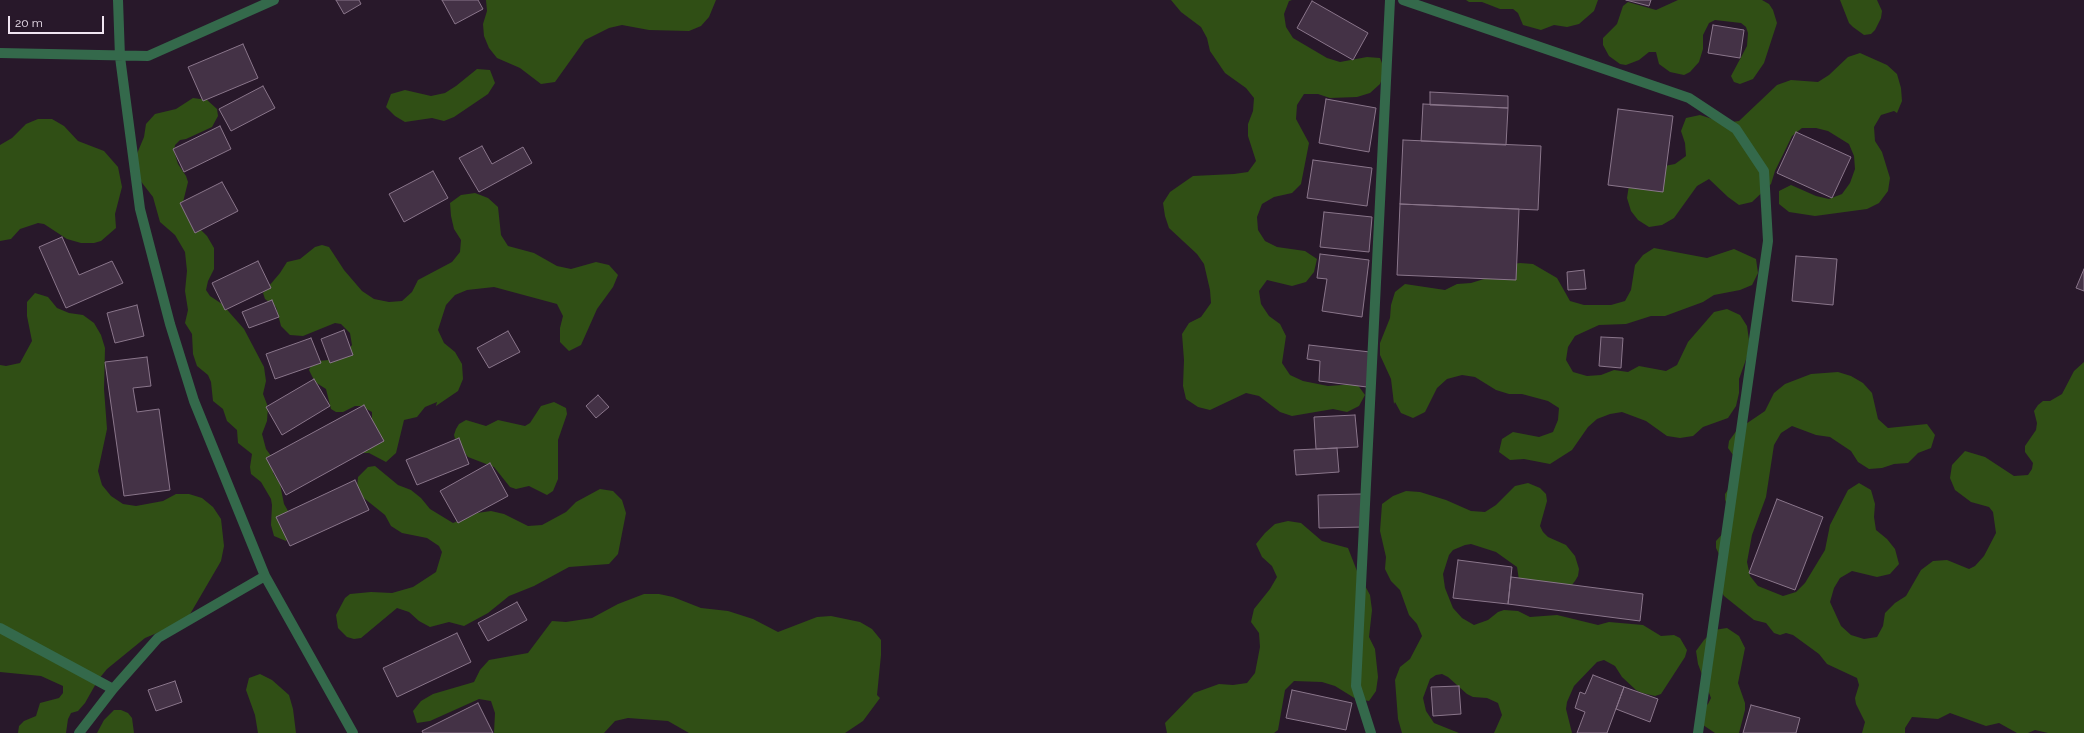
<!DOCTYPE html>
<style>
body{margin:0}
#map{position:relative;width:2084px;height:733px;overflow:hidden;background:#28182a;font-family:Raleway,sans-serif}
canvas{display:block}
.scale{position:absolute;left:8px;top:16px;width:96px;height:18px;box-sizing:border-box;border:2px solid #f0e5f1;border-top:0;padding-left:5px;font-size:12px;line-height:14px;white-space:nowrap;color:#f0e5f1;-webkit-text-stroke:3px #28182a;paint-order:stroke}
</style>
<div id="map">
<canvas width="2084" height="733"></canvas>
<div class="scale">20 m</div>
</div>
<script>
const g = document.querySelector('canvas').getContext('2d');
g.lineJoin = 'round';
function fillPath(path, color) {
  g.fillStyle = color;
  g.fill(path, 'evenodd');
}
function toPath(rows) {
  const path = new Path2D();
  for (const r of rows) {
    path.moveTo(r[0], r[1]);
    for (let i = 2; i < r.length; i += 2) path.lineTo(r[i], r[i + 1]);
  }
  return path;
}
function strokePath(path, color, width, dash) {
  g.strokeStyle = color;
  g.lineWidth = width;
  g.lineCap = dash ? 'butt' : 'round';
  g.setLineDash(dash || []);
  g.stroke(path);
}
const green = toPath([
 [486,0,716,0,709,17,701,26,689,31,649,30,622,25,609,28,585,40,555,82,541,84,520,68,497,58,489,48,484,36,483,24,487,11],
 [1171,0,1292,0,1289,1,1284,14,1286,27,1293,38,1327,58,1340,62,1367,57,1380,58,1385,71,1380,84,1370,93,1357,97,1330,98,1318,94,1304,94,1297,105,1296,119,1309,143,1301,184,1292,193,1274,197,1262,204,1257,217,1258,230,1265,241,1277,247,1305,251,1317,259,1314,272,1306,282,1292,286,1267,280,1259,291,1261,304,1269,316,1280,324,1286,336,1282,363,1290,375,1303,381,1328,386,1357,384,1365,395,1359,406,1347,412,1333,409,1292,416,1280,412,1259,396,1246,393,1210,410,1198,407,1186,399,1183,386,1184,360,1182,334,1189,323,1201,317,1211,303,1210,290,1204,264,1197,254,1169,228,1165,216,1163,203,1170,192,1193,176,1234,174,1248,172,1256,161,1248,136,1248,124,1253,111,1254,98,1246,88,1225,73,1210,51,1207,38,1201,27,1181,12],
 [1466,0,1598,0,1594,11,1579,24,1567,27,1554,25,1541,30,1523,25,1518,13,1513,9,1500,9,1482,2,1469,2],
 [1678,0,1762,0,1769,4,1773,10,1777,23,1764,63,1753,79,1740,84,1734,82,1731,76,1747,46,1748,33,1746,27,1741,23,1715,20,1709,23,1703,35,1703,49,1699,62,1690,72,1684,75,1670,72,1659,64,1656,52,1649,52,1639,60,1626,65,1620,64,1609,56,1603,45,1603,38,1617,24,1623,6,1628,2,1656,10],
 [1840,0,1877,0,1882,11,1881,18,1875,30,1871,34,1864,35,1853,27,1849,23],
 [1860,53,1887,65,1897,74,1901,88,1902,101,1897,113,1894,111,1881,115,1874,127,1875,141,1882,152,1890,178,1888,191,1879,203,1867,209,1815,216,1789,212,1779,204,1779,191,1791,185,1816,196,1829,199,1842,194,1850,183,1855,169,1854,156,1849,144,1828,131,1816,128,1802,128,1792,136,1775,171,1771,184,1752,202,1739,205,1728,197,1709,179,1697,186,1674,218,1662,225,1649,227,1638,220,1631,211,1627,198,1629,185,1649,169,1675,164,1686,156,1685,143,1681,131,1686,118,1700,115,1725,123,1739,121,1777,85,1791,80,1818,82,1829,75,1848,57],
 [477,69,490,70,495,83,488,94,454,117,444,121,432,118,405,122,395,116,386,107,391,94,405,90,431,96,445,93,456,86],
 [193,98,207,100,217,109,218,116,212,127,186,139,180,140,175,145,174,151,178,164,186,176,188,182,183,202,192,221,207,236,214,248,214,269,208,281,206,290,210,296,222,304,244,329,264,367,266,381,263,394,268,407,267,421,262,434,266,449,274,460,273,473,280,484,284,504,291,516,290,536,286,541,274,536,271,525,272,505,271,499,261,482,251,474,250,467,252,454,238,443,237,430,227,421,223,409,213,401,211,382,208,375,197,366,193,354,192,334,185,323,188,310,185,291,187,271,185,252,175,235,160,222,153,197,136,175,136,156,144,137,146,124,155,114,176,109],
 [38,119,52,119,64,126,78,141,104,151,118,167,122,187,115,214,116,228,101,241,94,243,81,243,67,239,44,224,38,223,20,229,11,239,0,241,0,145,12,138,26,124],
 [475,193,488,198,498,207,501,235,508,246,534,253,557,266,571,269,596,262,609,265,618,275,613,287,597,309,581,345,569,351,560,342,560,328,563,316,557,304,494,287,467,290,455,295,446,305,438,330,444,343,455,352,462,364,463,379,458,391,436,406,437,402,425,407,417,417,404,420,396,453,386,462,369,453,363,453,357,450,355,437,372,418,372,412,361,406,355,406,343,412,336,412,331,409,326,389,315,382,309,370,312,364,318,361,339,359,344,355,352,345,350,333,341,324,335,323,303,336,290,335,281,326,276,307,265,299,263,293,280,273,287,262,300,259,315,247,322,245,329,247,344,270,362,291,374,299,389,302,402,301,412,292,418,280,452,262,460,252,461,240,454,229,451,216,450,203,461,195],
 [1654,248,1707,258,1734,249,1756,259,1758,273,1752,285,1740,290,1714,295,1703,302,1665,316,1651,316,1626,324,1599,325,1575,336,1568,347,1566,360,1573,372,1587,376,1601,375,1614,370,1628,372,1639,366,1666,371,1677,365,1688,342,1714,312,1727,309,1740,315,1747,326,1749,340,1748,354,1739,379,1739,393,1736,406,1728,418,1703,427,1693,436,1680,438,1667,436,1646,421,1622,412,1610,414,1597,419,1588,427,1572,450,1550,464,1524,459,1510,460,1499,452,1502,439,1513,432,1539,437,1553,432,1558,420,1559,408,1548,401,1522,394,1509,394,1496,390,1475,377,1462,375,1447,379,1437,388,1425,412,1413,418,1401,413,1395,402,1394,404,1391,379,1380,355,1380,343,1390,318,1391,305,1395,292,1405,284,1445,290,1457,284,1471,283,1484,279,1508,265,1520,263,1533,264,1557,278,1570,301,1584,305,1611,305,1625,301,1631,290,1635,265,1643,255],
 [35,293,48,297,57,308,69,313,83,315,94,323,101,335,105,348,104,389,107,429,98,471,102,485,111,496,123,504,136,506,163,501,176,494,189,494,202,498,213,507,221,519,224,546,221,561,186,621,145,638,107,669,98,680,85,703,78,711,71,713,68,719,66,733,18,733,19,726,24,721,36,716,40,703,59,698,63,693,63,686,41,676,0,672,0,365,6,366,20,363,32,341,27,316,27,302],
 [2084,362,2084,733,2048,733,2035,730,2028,733,2017,733,1999,723,1986,726,1950,713,1938,719,1912,717,1905,728,1905,733,1862,733,1865,722,1856,704,1855,698,1859,685,1857,678,1827,664,1819,654,1793,635,1786,633,1780,635,1774,633,1766,623,1754,620,1724,596,1718,585,1722,560,1716,548,1716,541,1725,531,1729,508,1725,500,1725,494,1736,478,1736,459,1728,448,1729,441,1737,430,1765,411,1774,393,1785,384,1811,374,1838,372,1851,376,1863,383,1872,393,1878,419,1888,428,1927,424,1935,435,1931,448,1918,453,1908,463,1894,464,1882,468,1869,469,1858,462,1851,451,1830,437,1816,435,1792,426,1781,433,1774,445,1766,497,1752,535,1747,562,1750,576,1758,586,1783,596,1796,592,1805,583,1825,550,1830,525,1848,490,1859,483,1871,490,1875,504,1874,517,1876,530,1887,539,1895,549,1899,564,1890,574,1877,577,1852,571,1840,578,1834,588,1830,602,1841,626,1851,635,1864,639,1877,637,1883,626,1885,613,1895,603,1906,596,1921,570,1933,561,1947,560,1969,569,1975,566,1984,556,1996,533,1993,512,1989,507,1971,502,1955,490,1950,478,1952,465,1965,451,1985,457,2014,476,2028,475,2032,469,2033,463,2025,452,2025,446,2036,430,2037,423,2034,411,2038,405,2043,401,2050,401,2062,394,2074,371],
 [554,402,566,408,567,414,558,440,558,479,553,491,547,495,529,486,516,489,510,487,494,467,468,457,456,442,454,435,456,429,459,424,466,420,486,426,498,420,525,426,530,423,541,406],
 [375,466,398,485,411,490,421,498,430,509,453,523,477,513,491,511,504,514,528,526,542,525,566,512,576,502,600,489,613,491,622,500,626,513,618,554,609,564,569,567,534,586,509,596,488,613,464,626,449,622,430,627,419,621,409,612,397,608,361,638,354,639,347,637,338,628,336,615,345,598,350,594,371,592,392,593,413,587,436,572,442,552,439,546,427,538,402,533,391,526,385,515,360,495,357,489,358,477,368,467],
 [1528,483,1540,488,1546,494,1547,501,1540,526,1543,532,1548,537,1566,545,1575,556,1579,569,1578,576,1575,581,1571,586,1519,580,1517,567,1496,552,1471,544,1465,545,1453,550,1449,555,1443,574,1445,588,1453,608,1462,618,1474,625,1488,620,1498,612,1504,610,1518,611,1530,617,1557,615,1598,625,1609,622,1643,625,1661,636,1674,635,1680,638,1687,650,1685,657,1661,694,1655,696,1642,693,1636,690,1622,677,1615,666,1604,660,1597,662,1574,686,1567,702,1566,709,1572,733,1494,733,1502,715,1498,703,1487,698,1473,697,1467,694,1448,677,1442,674,1436,675,1430,679,1423,698,1426,711,1434,723,1459,733,1402,733,1398,719,1395,680,1400,667,1410,659,1422,636,1417,624,1409,615,1400,590,1391,581,1385,569,1386,557,1380,531,1382,504,1393,496,1406,491,1420,492,1446,500,1471,511,1485,512,1496,505,1515,486],
 [1288,521,1301,523,1322,541,1348,548,1357,571,1370,595,1372,610,1369,637,1375,649,1378,677,1376,691,1369,701,1356,699,1335,686,1322,682,1294,681,1285,690,1278,730,1274,733,1167,733,1165,723,1194,693,1219,684,1233,685,1247,683,1255,673,1260,647,1259,633,1251,622,1254,609,1270,589,1277,577,1272,566,1262,557,1256,544,1265,533,1275,524],
 [644,594,659,594,673,597,701,608,728,611,753,619,778,632,817,617,831,616,860,622,872,629,881,640,881,655,877,695,880,698,863,721,845,733,689,733,668,721,628,718,615,721,604,733,494,733,495,713,491,701,479,699,430,721,417,723,413,711,421,701,433,694,474,682,480,670,489,660,528,653,552,621,566,622,592,618,618,604],
 [1727,628,1739,636,1745,648,1738,683,1745,703,1745,710,1739,733,1715,733,1703,725,1703,708,1708,704,1711,698,1698,664,1696,651,1704,640,1714,630],
 [260,674,272,680,289,695,293,709,296,733,258,733,255,715,246,690,249,678],
 [114,710,121,710,128,713,132,718,134,733,97,733,104,720]
]);
const building = toPath([
 [336,0,359,0,361,4,344,14,336,0],
 [442,0,478,0,483,9,455,24,442,0],
 [1626,0,1651,0,1649,6,1626,0],
 [1312,1,1368,33,1353,60,1297,28,1312,1],
 [1713,25,1744,30,1740,58,1708,53,1713,25],
 [243,44,258,78,203,101,188,67,243,44],
 [263,86,275,108,231,131,219,109,263,86],
 [1430,92,1508,96,1508,108,1430,105,1430,92],
 [1326,99,1376,108,1369,152,1319,143,1326,99],
 [1423,104,1508,108,1506,145,1421,141,1423,104],
 [1618,109,1673,116,1663,192,1608,185,1618,109],
 [220,126,231,149,184,172,173,149,220,126],
 [1796,132,1851,157,1832,198,1777,173,1796,132],
 [1403,140,1541,146,1538,210,1400,204,1403,140],
 [482,146,492,164,523,147,532,163,479,192,459,158,482,146],
 [1313,160,1372,168,1367,206,1307,198,1313,160],
 [433,171,448,198,404,222,389,194,433,171],
 [222,182,238,211,195,233,180,203,222,182],
 [1400,204,1519,209,1516,280,1397,275,1400,204],
 [1324,212,1372,217,1369,252,1320,247,1324,212],
 [62,237,79,275,112,261,123,283,66,308,39,247,62,237],
 [1320,254,1369,260,1362,317,1322,311,1327,279,1317,278,1320,254],
 [1796,256,1837,259,1833,305,1792,301,1796,256],
 [258,261,271,288,225,310,212,283,258,261],
 [2084,269,2084,291,2076,288,2084,269],
 [1584,270,1586,289,1568,290,1567,272,1584,270],
 [272,300,279,317,249,328,242,312,272,300],
 [137,305,144,336,115,343,107,313,137,305],
 [344,330,353,355,330,363,321,339,344,330],
 [508,331,520,352,489,368,477,348,508,331],
 [1601,337,1623,338,1621,368,1599,366,1601,337],
 [311,338,321,363,275,379,266,354,311,338],
 [1309,345,1370,352,1367,387,1319,381,1320,361,1307,359,1309,345],
 [147,357,151,386,133,388,137,412,159,409,170,490,124,496,105,362,147,357],
 [314,379,330,406,282,435,266,407,314,379],
 [598,395,609,407,596,418,586,406,598,395],
 [364,405,384,441,286,495,266,458,364,405],
 [1355,415,1358,447,1316,449,1314,417,1355,415],
 [459,438,469,464,417,485,406,460,459,438],
 [1337,448,1339,472,1296,475,1294,450,1337,448],
 [490,463,508,496,458,523,440,491,490,463],
 [355,480,369,510,290,546,276,517,355,480],
 [1362,494,1363,527,1319,528,1318,495,1362,494],
 [1777,499,1823,517,1795,590,1749,573,1777,499],
 [1458,560,1512,567,1508,604,1453,598,1458,560],
 [1511,577,1643,594,1640,621,1508,604,1511,577],
 [517,602,527,620,488,641,478,623,517,602],
 [457,633,471,662,397,697,383,668,457,633],
 [1593,675,1624,687,1607,733,1577,733,1585,712,1575,708,1580,692,1585,694,1593,675],
 [175,681,182,702,156,711,148,690,175,681],
 [1459,686,1461,714,1433,716,1431,687,1459,686],
 [1624,687,1658,699,1650,722,1616,709,1624,687],
 [1292,690,1352,703,1346,730,1286,718,1292,690],
 [478,703,493,733,423,733,422,731,478,703],
 [1751,705,1800,718,1796,733,1743,733,1751,705]
]);
const minor = toPath([
 [118,0,120,57,140,209,170,324,194,401,265,576,353,733],
 [1403,0,1689,98,1736,129,1764,171,1768,241,1698,733],
 [0,53,148,56,274,0],
 [0,628,113,689],
 [79,733,113,689,158,638,265,576],
 [1371,733,1356,686,1390,0]
]);
fillPath(green, '#304f15');
fillPath(building, '#443246');
strokePath(building, '#8a768b', 1);
strokePath(minor, '#34694b', 10);
</script>
